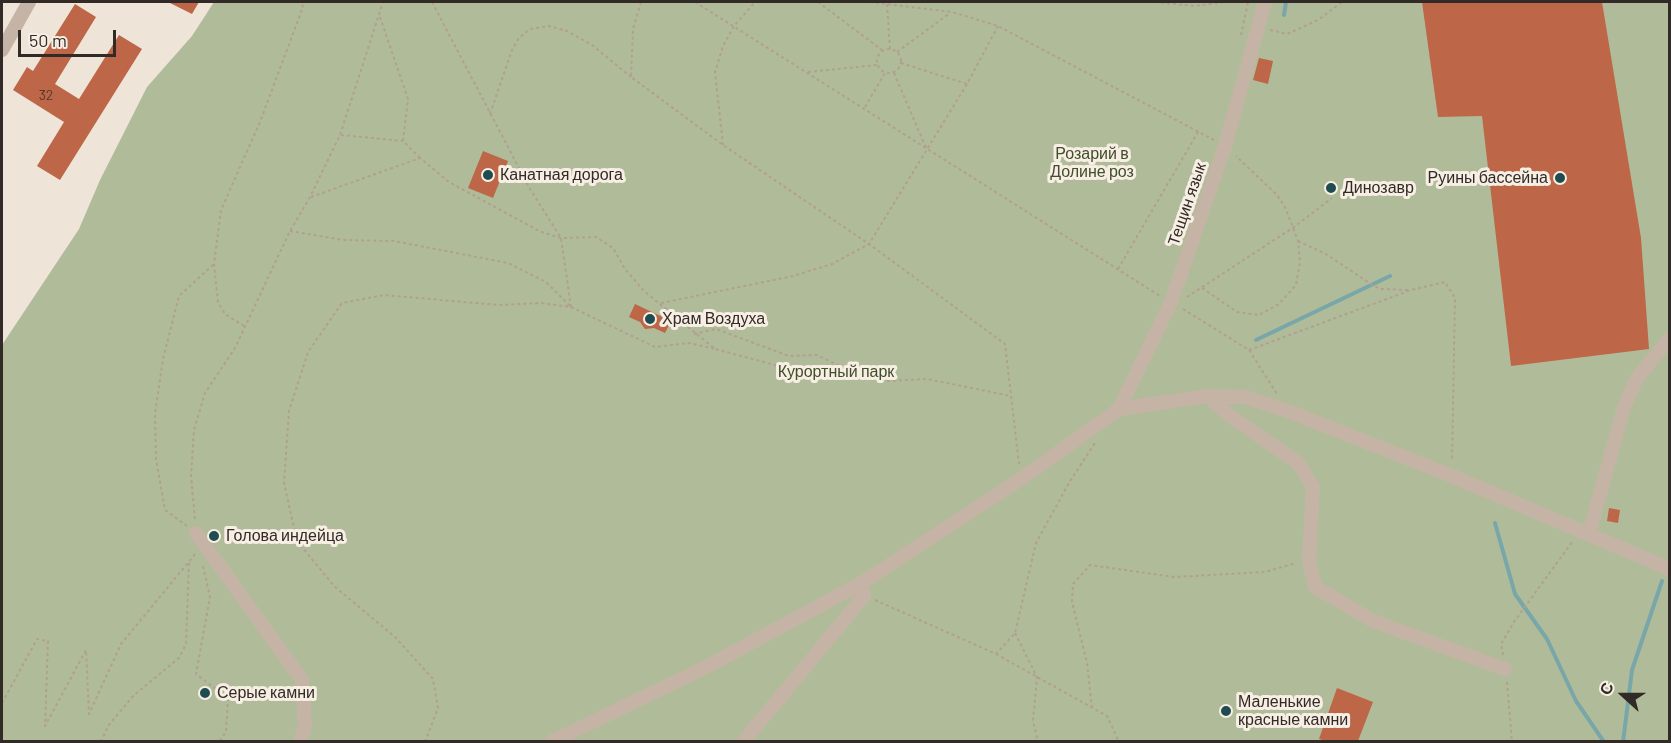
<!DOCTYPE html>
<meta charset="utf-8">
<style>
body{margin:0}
#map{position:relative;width:1671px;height:743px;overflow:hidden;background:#efe4d8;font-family:Barlow,sans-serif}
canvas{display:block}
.frame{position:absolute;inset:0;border:3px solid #322a26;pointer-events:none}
.north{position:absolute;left:1593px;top:665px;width:60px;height:60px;-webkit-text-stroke:4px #f7eee4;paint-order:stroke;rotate:291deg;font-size:16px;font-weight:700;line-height:24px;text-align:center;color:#322a26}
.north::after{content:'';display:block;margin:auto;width:21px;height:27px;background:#322a26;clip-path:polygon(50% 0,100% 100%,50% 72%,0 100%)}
.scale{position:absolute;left:18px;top:30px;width:98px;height:27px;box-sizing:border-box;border:3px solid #322a26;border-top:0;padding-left:8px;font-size:18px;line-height:21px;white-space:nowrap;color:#322a26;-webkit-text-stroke:4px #f7eee4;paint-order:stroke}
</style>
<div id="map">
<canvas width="1671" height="743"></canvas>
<div class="frame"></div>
<div class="north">С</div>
<div class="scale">50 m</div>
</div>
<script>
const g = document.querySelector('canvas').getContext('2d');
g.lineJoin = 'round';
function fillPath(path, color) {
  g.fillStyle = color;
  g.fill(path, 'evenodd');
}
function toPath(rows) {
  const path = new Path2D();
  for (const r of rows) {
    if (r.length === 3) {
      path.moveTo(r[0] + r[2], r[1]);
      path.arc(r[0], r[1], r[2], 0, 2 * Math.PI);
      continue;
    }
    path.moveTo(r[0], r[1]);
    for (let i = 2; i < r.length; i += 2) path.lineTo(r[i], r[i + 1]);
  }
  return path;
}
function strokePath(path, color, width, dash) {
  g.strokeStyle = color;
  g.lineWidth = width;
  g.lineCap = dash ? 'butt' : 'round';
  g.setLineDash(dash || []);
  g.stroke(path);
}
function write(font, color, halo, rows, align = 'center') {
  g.font = font + ' Barlow,sans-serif';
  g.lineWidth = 6;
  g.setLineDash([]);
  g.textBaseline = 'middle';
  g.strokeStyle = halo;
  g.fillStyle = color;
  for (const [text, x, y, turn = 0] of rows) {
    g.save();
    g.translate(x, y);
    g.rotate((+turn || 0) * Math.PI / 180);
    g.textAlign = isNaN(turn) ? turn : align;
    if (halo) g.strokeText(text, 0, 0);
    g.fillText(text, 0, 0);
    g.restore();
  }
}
const green = toPath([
 [214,2,1669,2,1669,741,2,742,2,345,79,229,100,180,147,87,192,36]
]);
const stream = toPath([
 [1284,15,1286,2],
 [1256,340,1390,276],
 [1495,523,1515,594,1547,639,1576,701,1604,742],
 [1623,742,1632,670,1662,581]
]);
const building = toPath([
 [168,2,199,2,192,14],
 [1422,2,1602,2,1641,238,1649,349,1511,366,1482,116,1438,117],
 [75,4,96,17,55,84,79,99,119,35,142,49,60,180,37,166,64,122,13,90,27,67,33,71],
 [1259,58,1273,61,1268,84,1253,80],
 [483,151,508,161,493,198,468,188],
 [635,304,671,321,665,333,654,328,645,329,640,322,629,317],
 [1609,508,1620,510,1618,523,1607,521],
 [1337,688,1373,702,1358,741,1326,741,1319,739]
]);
const path = toPath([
 [432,2,530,189,561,238,571,307],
 [641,2,633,29,631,77,723,145,869,244,1005,344,1019,464],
 [695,2,1160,296],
 [818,2,882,50],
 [870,2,952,12,998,26,1214,140],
 [1155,2,1195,6,1225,2],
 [887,4,890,49],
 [380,17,408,99,403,141,420,158],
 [1270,30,1287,34,1318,20,1342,2],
 [1241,35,1248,2],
 [889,61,12],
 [897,52,950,13],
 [901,63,967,84],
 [808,72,877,65],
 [894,73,926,148],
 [865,107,885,73],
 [490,114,512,50,519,38,530,29,549,26,567,31,592,45,631,77],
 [341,135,403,141],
 [723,145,715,72,723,46,734,26,755,2],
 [311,197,420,158,449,182,541,232,561,238,596,237,613,248,625,269,644,291,715,349,805,373],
 [290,231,343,240,394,241,508,263,546,282,570,306],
 [1298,241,1326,254,1374,286,1381,289,1408,290],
 [1118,269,1198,132],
 [1202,288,1237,312,1259,315,1279,304,1296,285,1300,262,1298,241,1285,207,1277,195,1236,156],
 [1187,297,1294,227,1332,198],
 [661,303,793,276,832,264,869,244,967,84,998,26],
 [1183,309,1249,350,1277,394],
 [244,326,225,314,218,302,214,264,221,210,260,122,303,7,301,2],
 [694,334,716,329,789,356,817,355,854,373,866,373,886,381,927,379,1011,396],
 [1249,350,1411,290,1445,282,1455,298,1452,461],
 [195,519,191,476,194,430,205,393,235,348,290,231,310,197,340,135,383,2],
 [187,526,165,510,156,459,155,414,163,359,179,296,214,264],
 [203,566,210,597,196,674,228,698,226,732,219,742],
 [875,600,996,654,1015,633,1036,543,1070,481,1095,443],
 [1015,633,1037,677,1033,721,1038,742],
 [996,654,1107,716,1119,742],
 [1503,655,1501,644,1514,622,1572,542],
 [1507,682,1512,742],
 [2,703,37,639,48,641,45,726,86,650,89,714,121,644,196,553],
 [1092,708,1087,663,1072,602,1073,584,1090,565,1174,577,1265,572,1296,563],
 [101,742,108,726,134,695,179,658,186,644,189,562],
 [425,742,438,708,433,679,395,637,334,586,297,541,284,483,289,411,308,352,342,303,384,295,498,305,541,303,571,307,655,347,689,343,715,349]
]);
const minor = toPath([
 [2,50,29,2],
 [1208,396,1230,416,1298,463,1313,487,1309,561,1315,587,1373,621,1505,669],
 [1119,409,1171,302,1225,146,1265,2],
 [196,533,302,680,305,726,300,742],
 [1589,534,1624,407,1637,378,1670,338],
 [551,742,706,667,860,584,1021,479,1119,409,1208,396,1245,397,1288,411,1452,476,1670,569],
 [743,742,864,596,860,584]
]);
const markers = [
 [488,175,6,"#1f4c50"],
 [1560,178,6,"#1f4c50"],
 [1331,188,6,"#1f4c50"],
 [650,319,6,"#1f4c50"],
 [214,536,6,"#1f4c50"],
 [205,693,6,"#1f4c50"],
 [1226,711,6,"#1f4c50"]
];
const numberNames = [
 ["32",46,95]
];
const parkNames = [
 ["Розарий в",1092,154],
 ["Долине роз",1092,172],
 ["Курортный парк",836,372]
];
const poiNames = [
 ["Канатная дорога",500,175],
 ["Руины бассейна",1548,178,"right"],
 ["Динозавр",1343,188],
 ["Храм Воздуха",662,319],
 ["Голова индейца",226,536],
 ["Серые камни",217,693],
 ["Маленькие",1238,702],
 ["красные камни",1238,720]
];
const streetNames = [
 ["Тещин язык",1187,204,-71]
];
fillPath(green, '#b0bc99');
strokePath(stream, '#79a7a9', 4);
fillPath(building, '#bd6648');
strokePath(path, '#b19f90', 2, [3, 3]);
strokePath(minor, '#c5b4a5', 14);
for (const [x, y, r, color] of markers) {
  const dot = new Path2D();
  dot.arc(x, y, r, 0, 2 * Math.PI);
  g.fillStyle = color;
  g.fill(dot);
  strokePath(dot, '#f7eee4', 2);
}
write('14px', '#55392e', null, numberNames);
write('16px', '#414e2b', '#f7eee4', parkNames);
write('16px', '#322a26', '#f7eee4', poiNames, 'left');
write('16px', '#322a26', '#f7eee4', streetNames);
</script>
